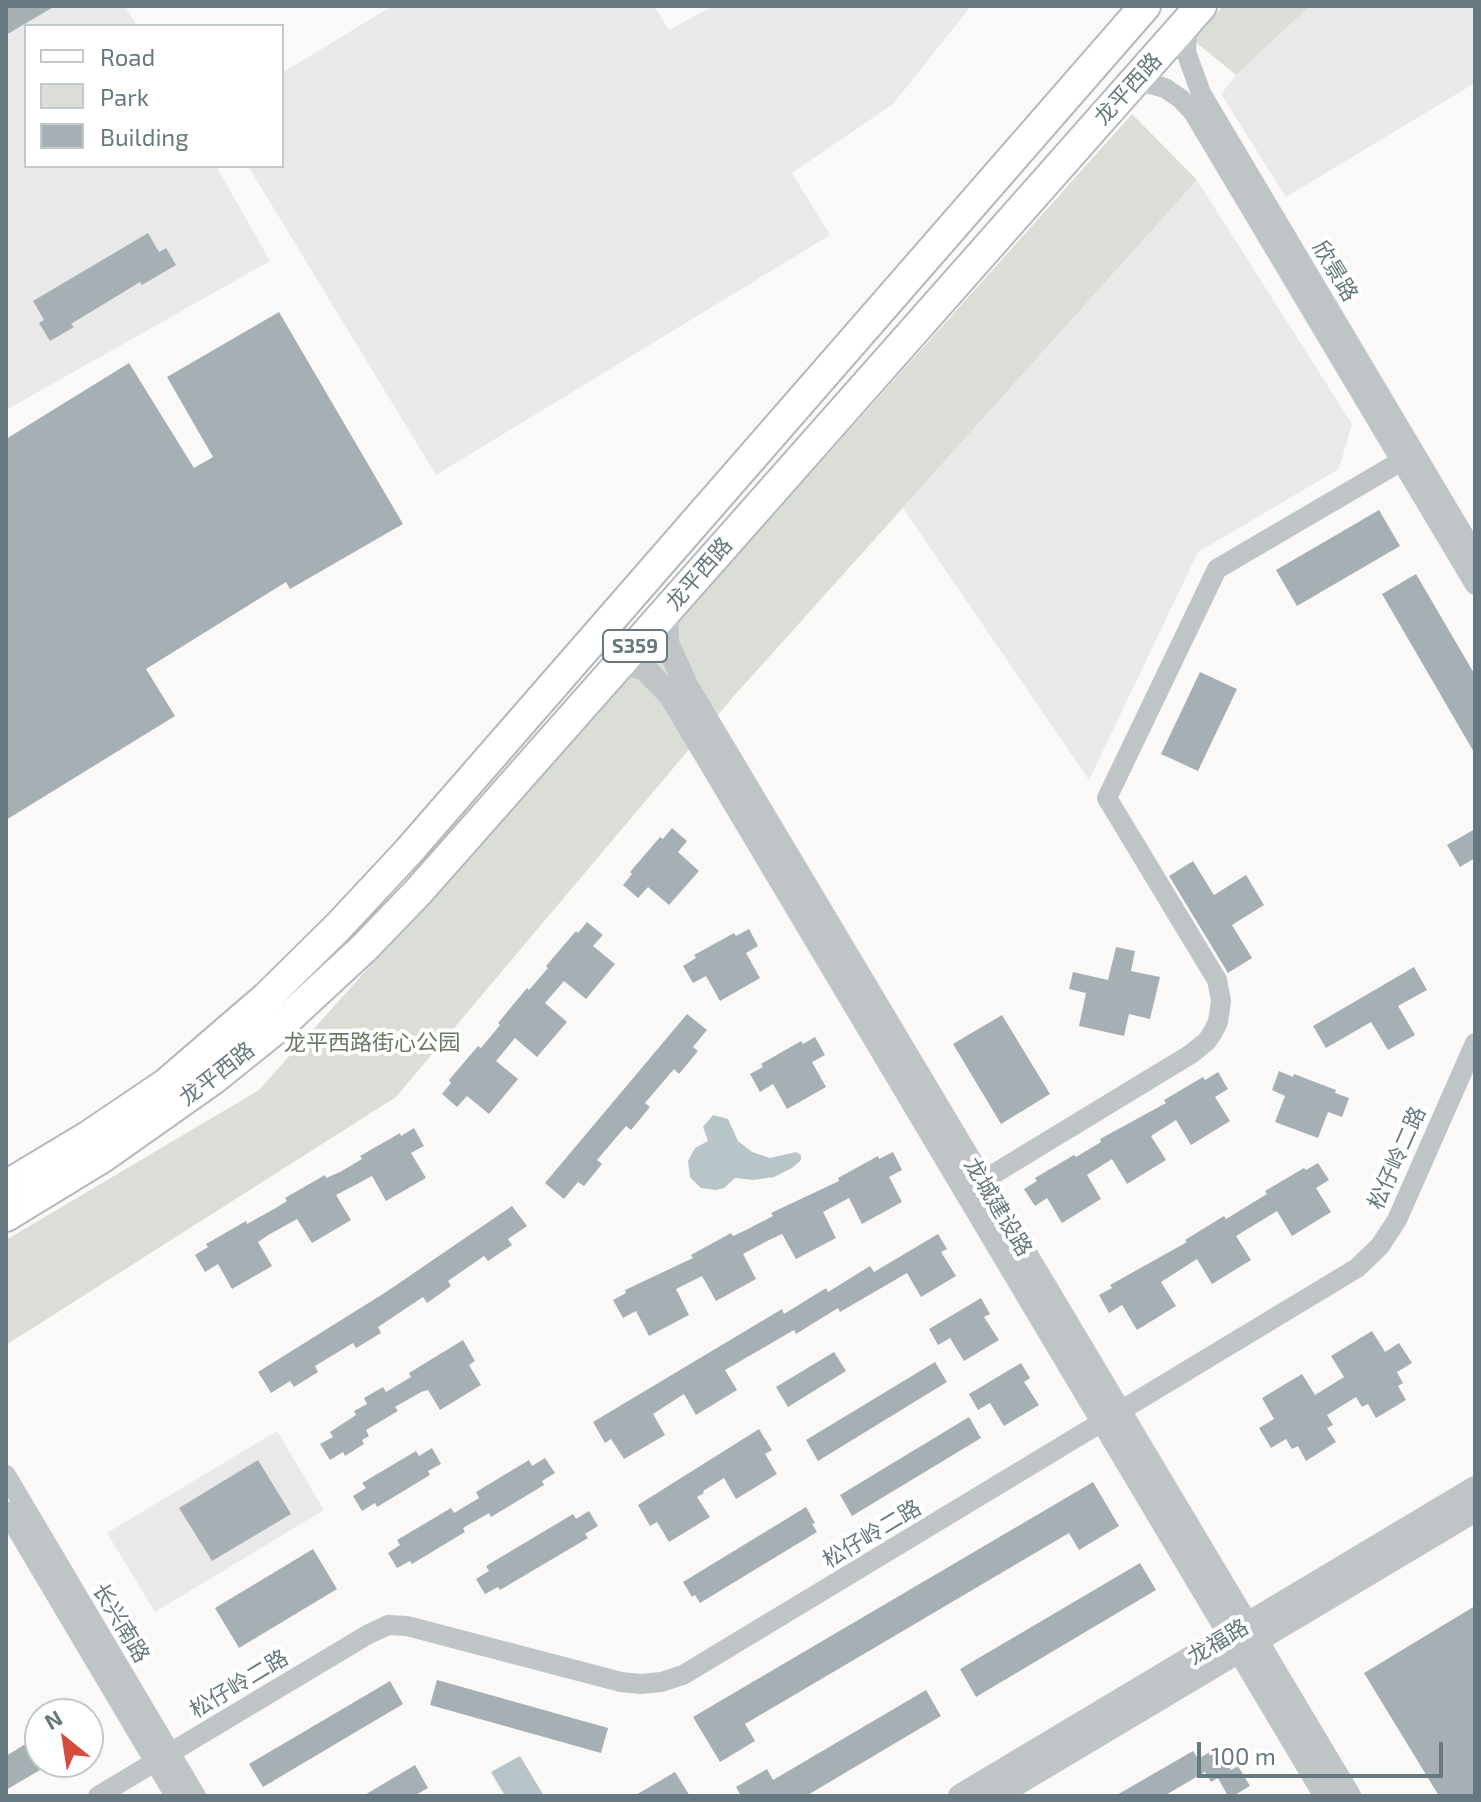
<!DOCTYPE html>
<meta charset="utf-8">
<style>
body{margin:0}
#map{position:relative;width:1481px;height:1802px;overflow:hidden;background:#faf9f8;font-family:"Exo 2",sans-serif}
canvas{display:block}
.frame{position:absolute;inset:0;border:8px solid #667980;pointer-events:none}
.legend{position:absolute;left:24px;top:24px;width:260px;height:144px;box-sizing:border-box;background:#fff;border:2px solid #c2c9cc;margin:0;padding:10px 14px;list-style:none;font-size:24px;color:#667980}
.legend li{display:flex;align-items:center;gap:16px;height:40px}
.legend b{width:40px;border:2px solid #c2c9cc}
.north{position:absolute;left:24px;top:1698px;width:80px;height:80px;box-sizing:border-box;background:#fff;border:2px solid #c2c9cc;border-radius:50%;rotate:330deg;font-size:22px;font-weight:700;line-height:32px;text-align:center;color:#667980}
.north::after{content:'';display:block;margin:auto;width:28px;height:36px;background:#d54b3c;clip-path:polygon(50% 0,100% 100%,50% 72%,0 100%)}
.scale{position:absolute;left:1197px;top:1742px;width:246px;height:36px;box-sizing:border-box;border:4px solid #667980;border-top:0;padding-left:10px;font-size:24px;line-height:28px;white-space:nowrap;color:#667980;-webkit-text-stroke:6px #fff;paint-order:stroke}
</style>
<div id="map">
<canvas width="1481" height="1802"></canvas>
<div class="frame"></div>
<ul class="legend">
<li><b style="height:10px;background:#fff"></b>Road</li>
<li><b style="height:22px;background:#dbded7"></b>Park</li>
<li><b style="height:22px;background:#a6b0b4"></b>Building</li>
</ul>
<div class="north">N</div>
<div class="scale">100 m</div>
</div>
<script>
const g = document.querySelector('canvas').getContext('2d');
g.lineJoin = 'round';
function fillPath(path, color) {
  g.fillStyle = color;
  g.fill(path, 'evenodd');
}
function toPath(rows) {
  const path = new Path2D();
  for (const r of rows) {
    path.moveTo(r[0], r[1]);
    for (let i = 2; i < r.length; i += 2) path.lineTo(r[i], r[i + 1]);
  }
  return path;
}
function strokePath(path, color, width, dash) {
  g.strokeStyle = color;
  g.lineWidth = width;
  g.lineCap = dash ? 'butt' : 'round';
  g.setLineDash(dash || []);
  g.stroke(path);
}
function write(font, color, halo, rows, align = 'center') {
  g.font = font + ' "Exo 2","Noto Sans SC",sans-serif';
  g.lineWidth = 8;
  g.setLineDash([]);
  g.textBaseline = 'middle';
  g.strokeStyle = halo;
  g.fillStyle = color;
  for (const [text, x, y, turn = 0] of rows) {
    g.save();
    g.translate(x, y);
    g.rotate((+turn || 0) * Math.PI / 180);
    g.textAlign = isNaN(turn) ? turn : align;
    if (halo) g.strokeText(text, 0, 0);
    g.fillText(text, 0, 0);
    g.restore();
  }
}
const built = toPath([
 [6,6,125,6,137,26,26,26,26,166,216,166,270,261,6,410],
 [392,6,654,6,669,30,713,6,971,6,893,104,792,173,830,235,436,475,248,166,282,166,282,73],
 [1310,6,1475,6,1475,83,1286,197,1221,94,1236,75],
 [1197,180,1352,424,1339,469,1198,552,1089,780,903,508],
 [277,1431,324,1510,155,1612,107,1533]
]);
const green = toPath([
 [1223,6,1310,6,1236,75,1193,40],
 [1132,114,1197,180,734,696,396,1097,6,1345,6,1240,259,1090]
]);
const water = toPath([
 [713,1115,728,1119,738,1141,752,1152,770,1158,796,1152,801,1155,801,1160,792,1168,774,1177,754,1180,735,1178,724,1188,716,1190,701,1188,690,1177,688,1161,695,1148,708,1141,703,1127],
 [520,1756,544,1796,505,1796,491,1772]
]);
const building = toPath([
 [6,6,55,6,6,35],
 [148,233,159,252,166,248,176,265,142,285,140,282,71,324,74,327,50,341,39,323,44,320,33,301],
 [279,312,403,524,290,589,286,582,146,669,175,716,6,820,6,439,129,363,194,468,213,457,167,377],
 [1379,510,1400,546,1297,606,1276,570],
 [1416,574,1475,675,1475,754,1382,594],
 [1200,672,1237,689,1198,771,1161,754],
 [672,828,687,841,678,852,699,871,669,905,648,887,638,898,623,885,632,874,630,872,660,837,663,839],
 [1475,829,1475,858,1460,867,1447,845],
 [1193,861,1214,895,1246,875,1264,905,1232,925,1252,958,1228,973,1169,876],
 [587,922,603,935,593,946,615,964,586,999,564,981,545,1003,567,1022,537,1057,515,1038,496,1061,518,1079,489,1114,467,1096,457,1107,442,1094,451,1083,449,1080,478,1046,481,1048,500,1025,498,1023,527,988,529,990,548,968,546,966,576,931,578,933],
 [749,929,758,946,746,953,760,978,720,1001,706,976,693,983,683,966,696,958,694,955,734,933,736,936],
 [1116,947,1135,951,1131,971,1160,977,1150,1019,1129,1014,1124,1036,1079,1026,1086,993,1069,989,1073,972,1108,980],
 [1414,967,1427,990,1398,1006,1415,1035,1388,1050,1371,1022,1326,1048,1313,1026],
 [687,1014,707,1030,693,1047,698,1051,679,1074,674,1069,645,1103,650,1107,631,1130,626,1126,597,1160,602,1164,584,1186,578,1182,564,1199,545,1183],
 [1002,1015,1050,1094,1001,1124,953,1044],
 [815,1037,825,1055,812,1062,826,1087,787,1109,773,1084,760,1092,750,1074,763,1067,761,1064,801,1041,803,1044],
 [1279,1071,1293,1077,1294,1074,1336,1090,1335,1093,1349,1098,1342,1117,1328,1112,1318,1138,1275,1122,1285,1096,1272,1090],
 [1218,1072,1228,1089,1215,1097,1230,1121,1191,1145,1176,1120,1151,1136,1166,1160,1127,1184,1112,1159,1087,1175,1101,1199,1062,1223,1047,1198,1035,1206,1024,1189,1037,1181,1035,1178,1074,1155,1076,1157,1101,1142,1100,1139,1166,1103,1164,1100,1203,1077,1205,1080],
 [414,1128,424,1146,411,1153,426,1178,386,1201,372,1176,359,1183,336,1195,351,1220,312,1243,297,1219,270,1234,258,1242,272,1266,232,1289,218,1264,205,1272,195,1255,208,1247,206,1244,246,1221,247,1224,274,1209,287,1201,285,1198,325,1175,326,1178,340,1172,362,1159,360,1156,400,1133,401,1136],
 [893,1152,902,1170,889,1177,902,1202,862,1224,849,1198,823,1212,836,1238,796,1259,782,1234,769,1240,743,1254,756,1279,716,1301,702,1276,676,1289,689,1315,649,1336,636,1311,623,1318,613,1300,626,1293,625,1290,693,1258,691,1255,731,1233,733,1236,746,1230,773,1216,771,1213,839,1181,838,1178,878,1156,879,1159],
 [1318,1163,1329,1180,1316,1188,1331,1212,1292,1236,1277,1211,1236,1236,1251,1260,1212,1284,1197,1259,1161,1282,1176,1306,1137,1330,1122,1305,1109,1313,1099,1295,1112,1288,1110,1285,1187,1242,1185,1240,1224,1216,1226,1219,1267,1194,1265,1191,1304,1168,1306,1170],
 [512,1206,527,1226,508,1239,512,1245,488,1261,484,1256,448,1281,451,1286,427,1303,423,1297,378,1327,381,1333,356,1348,353,1343,315,1366,318,1372,294,1387,290,1381,271,1393,258,1372,386,1292],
 [938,1234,947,1249,941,1252,956,1276,921,1297,907,1273,840,1312,838,1308,796,1334,794,1330,725,1370,737,1390,696,1415,684,1394,653,1414,665,1435,624,1459,611,1439,605,1443,593,1422,782,1309,784,1314,826,1288,828,1292,870,1266,874,1272],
 [981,1298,990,1314,984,1317,999,1340,964,1361,950,1338,938,1345,929,1329],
 [1372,1331,1385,1352,1399,1343,1412,1363,1397,1372,1403,1383,1398,1386,1406,1400,1376,1418,1368,1404,1362,1407,1356,1397,1327,1415,1333,1425,1327,1428,1336,1442,1306,1461,1298,1446,1292,1449,1286,1439,1271,1448,1259,1428,1274,1419,1262,1398,1302,1374,1315,1395,1344,1377,1331,1356],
 [463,1340,475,1361,469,1365,481,1385,440,1410,428,1390,421,1392,395,1407,398,1411,366,1430,369,1436,362,1440,364,1444,345,1456,343,1452,330,1460,320,1444,333,1437,330,1432,356,1415,354,1411,367,1404,364,1398,383,1387,386,1392,411,1377,409,1373],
 [834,1352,846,1371,788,1407,776,1387],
 [935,1362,947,1382,818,1461,806,1440],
 [1021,1363,1030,1378,1024,1382,1039,1405,1004,1426,990,1403,978,1410,969,1394],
 [969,1417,981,1438,852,1516,840,1495],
 [759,1429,772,1450,765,1454,777,1474,736,1499,724,1478,703,1491,704,1493,697,1497,710,1517,669,1542,657,1522,650,1526,638,1505],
 [432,1448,441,1464,428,1471,430,1475,377,1507,375,1503,362,1511,353,1496,366,1488,362,1483,416,1451,419,1456],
 [545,1458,555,1473,542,1481,544,1485,491,1517,489,1513,463,1528,465,1532,412,1564,410,1561,397,1568,388,1553,400,1545,397,1540,451,1508,454,1513,479,1498,476,1492,529,1460,532,1466],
 [258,1460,291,1514,212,1561,179,1508],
 [1093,1482,1119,1526,1079,1550,1069,1533,874,1648,745,1724,755,1741,720,1762,693,1717],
 [806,1507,815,1523,812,1524,817,1532,700,1603,695,1595,692,1597,683,1582],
 [589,1511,598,1526,585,1534,588,1538,500,1590,498,1587,485,1594,476,1579,489,1571,486,1566,573,1514,576,1519],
 [313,1549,337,1589,239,1648,215,1608],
 [1140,1563,1156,1590,976,1697,960,1669],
 [1475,1606,1475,1796,1439,1796,1364,1673],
 [437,1680,608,1728,601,1753,430,1705],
 [390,1681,403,1704,263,1787,249,1764],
 [926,1690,941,1716,806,1796,741,1796,736,1787,767,1769,773,1780],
 [40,1735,40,1770,6,1790,6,1756],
 [1218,1747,1231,1770,1238,1766,1250,1786,1233,1796,1228,1796,1218,1778,1211,1782,1205,1772,1164,1796,1115,1796,1193,1751,1198,1759],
 [415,1765,428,1788,414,1796,363,1796],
 [675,1772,690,1796,634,1796]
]);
const minor = toPath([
 [1193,21,1187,32,1186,52,1201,93,1475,554],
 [1130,86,1147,83,1165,88,1181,99,1193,112,1475,585],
 [969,1189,1191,1054,1207,1041,1213,1032,1218,1022,1221,1001,1217,980,1107,798,1217,569,1415,453],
 [6,1475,196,1796],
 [6,1511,175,1796],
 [98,1796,367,1635,388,1625,407,1626,621,1682,641,1684,661,1682,683,1675,1357,1268,1380,1246,1397,1220,1475,1043]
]);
const tertiary = toPath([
 [666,612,667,643,687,687,1349,1796],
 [617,667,632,665,645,669,671,696,1326,1796],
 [960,1796,1475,1488],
 [996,1796,1475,1510]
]);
const primary = toPath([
 [6,1186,89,1136,166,1084,267,997,338,927,408,852,1145,6],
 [6,1216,101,1158,213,1079,284,1022,364,948,418,892,1201,6]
]);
const shields = [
 [635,646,64]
];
const shieldNames = [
 ["S359",635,646]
];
const streetNames = [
 ["龙平西路",1128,89,-48],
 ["欣景路",1335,271,59],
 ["龙平西路",699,574,-49],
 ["龙平西路",217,1074,-38],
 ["松仔岭二路",1397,1158,-66],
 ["龙城建设路",998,1207,59],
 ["松仔岭二路",872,1534,-31],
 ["长兴南路",121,1623,59],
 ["龙福路",1218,1642,-31],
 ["松仔岭二路",239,1684,-31]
];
const parkNames = [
 ["龙平西路街心公园",372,1043]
];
fillPath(built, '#e8e9e8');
fillPath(green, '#dbded7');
fillPath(water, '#b8c5c8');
fillPath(building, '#a6b0b4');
strokePath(primary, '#b3b9bc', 34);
strokePath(minor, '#bfc5c7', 20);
strokePath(tertiary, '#bfc5c7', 24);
strokePath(primary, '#fff', 30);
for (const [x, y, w] of shields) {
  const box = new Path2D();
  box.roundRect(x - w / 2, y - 16, w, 32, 6);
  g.fillStyle = '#fff';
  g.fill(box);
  strokePath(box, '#667980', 2);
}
write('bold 20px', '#667980', null, shieldNames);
write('22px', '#667980', '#fff', streetNames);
write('22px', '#6c7966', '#fff', parkNames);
</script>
